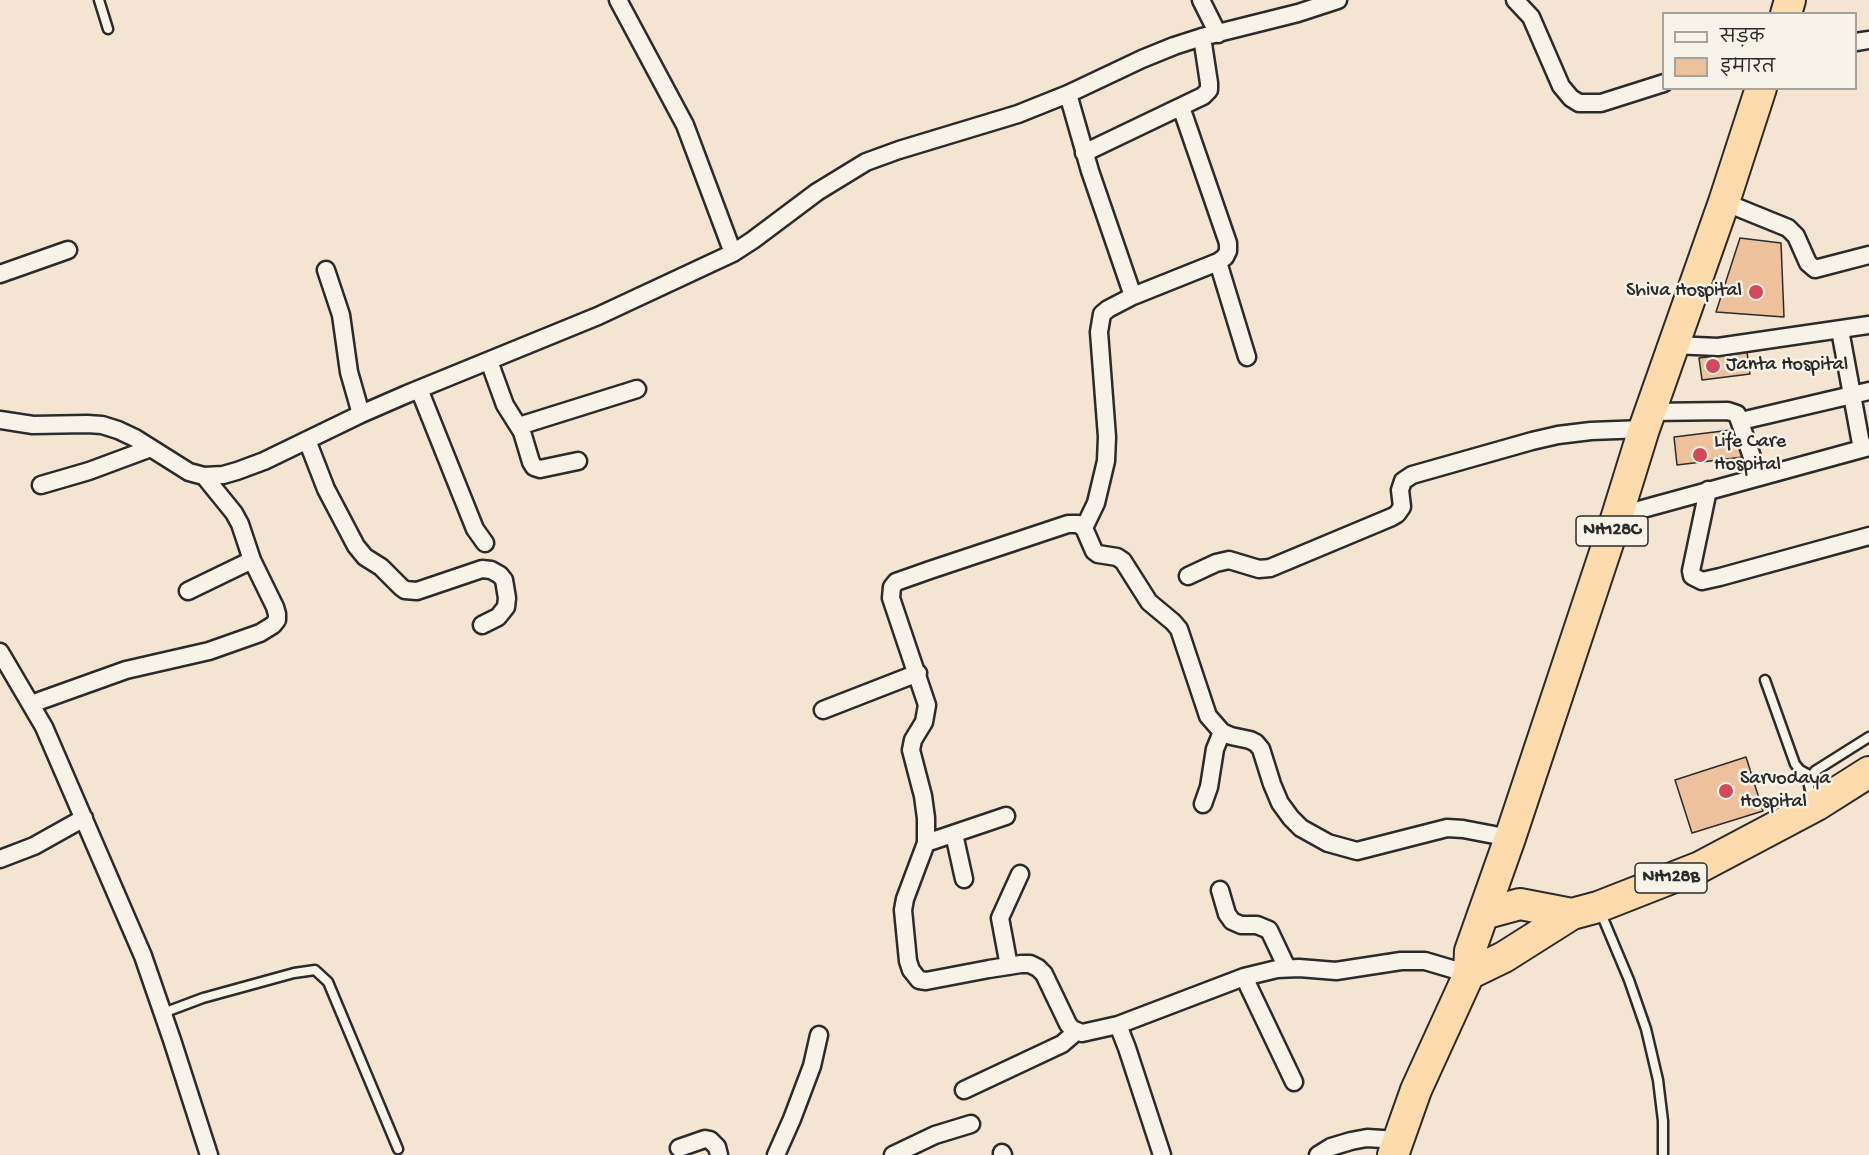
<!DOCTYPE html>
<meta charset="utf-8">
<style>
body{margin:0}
#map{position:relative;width:1869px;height:1155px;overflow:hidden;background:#f4e4d2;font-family:"Gochi Hand","Playpen Sans Deva",sans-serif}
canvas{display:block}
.legend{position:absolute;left:1662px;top:12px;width:195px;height:78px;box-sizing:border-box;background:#f7f3e8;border:2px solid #a5a39c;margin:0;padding:8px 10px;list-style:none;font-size:18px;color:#2b2b2b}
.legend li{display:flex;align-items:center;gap:12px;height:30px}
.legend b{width:30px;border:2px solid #a5a39c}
</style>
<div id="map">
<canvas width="1869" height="1155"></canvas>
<ul class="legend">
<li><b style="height:8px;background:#f7f3e8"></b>सड़क</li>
<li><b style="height:16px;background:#eec19d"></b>इमारत</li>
</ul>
</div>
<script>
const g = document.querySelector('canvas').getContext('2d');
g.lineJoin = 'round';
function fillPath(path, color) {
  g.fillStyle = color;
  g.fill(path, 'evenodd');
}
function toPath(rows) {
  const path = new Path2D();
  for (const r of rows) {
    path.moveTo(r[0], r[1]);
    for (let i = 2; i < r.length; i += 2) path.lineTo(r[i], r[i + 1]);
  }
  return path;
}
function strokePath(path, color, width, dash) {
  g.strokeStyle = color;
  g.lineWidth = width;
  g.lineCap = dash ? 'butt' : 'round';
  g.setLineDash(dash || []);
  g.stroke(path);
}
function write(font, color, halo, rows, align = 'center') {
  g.font = font + ' "Gochi Hand",sans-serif';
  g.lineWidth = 5;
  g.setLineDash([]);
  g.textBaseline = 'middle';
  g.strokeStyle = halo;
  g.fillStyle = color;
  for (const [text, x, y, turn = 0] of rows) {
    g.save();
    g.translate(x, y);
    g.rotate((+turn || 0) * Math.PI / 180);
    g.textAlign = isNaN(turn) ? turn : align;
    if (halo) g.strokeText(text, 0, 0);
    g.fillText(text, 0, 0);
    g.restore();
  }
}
const building = toPath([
 [1740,238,1781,243,1784,317,1716,312,1740,238],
 [1747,352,1750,374,1702,380,1699,358,1747,352],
 [1739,429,1743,457,1677,465,1674,437,1739,429],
 [1746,757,1763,811,1692,833,1675,780,1746,757]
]);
const lane = toPath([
 [99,0,108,29],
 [1765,680,1795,764,1800,770,1811,776],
 [1815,802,1810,790,1808,781,1811,776,1815,771,1869,737],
 [1600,911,1629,980,1646,1029,1658,1080,1663,1121,1663,1155],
 [163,1013,203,998,294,973,315,970,328,982,398,1149]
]);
const street = toPath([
 [618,0,685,125,733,253],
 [1201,0,1218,34],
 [1515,0,1531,17,1561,86,1571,98,1579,103,1601,103,1664,83],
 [1856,42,1869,40],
 [1068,94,1090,171,1133,296],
 [1084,153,1203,96,1209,90,1209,83,1202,37],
 [1724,202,1788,228,1796,236,1808,263,1815,269,1869,255],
 [1218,262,1247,357],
 [326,270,341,315,349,372,361,414],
 [0,274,68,250],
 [1840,330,1862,449],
 [1673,345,1718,347,1869,325],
 [489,361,505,405,522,432,531,462,534,467,540,469,578,461],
 [419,389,475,529,485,543],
 [1650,412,1728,411,1737,414,1759,477],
 [0,420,33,425,87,424,102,425,118,430,135,438,189,472,204,476,223,475,237,471,264,461,361,414,407,394,598,316,733,253,753,240,817,192,866,162,899,150,1018,114,1068,94,1142,59,1174,46,1202,37,1298,13,1338,0],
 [1741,421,1869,391],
 [519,426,637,389],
 [307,440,326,489,356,546,365,557,381,567,401,587,405,590,417,591,482,569,491,570,500,575,504,580,507,598,506,607,498,617,482,625],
 [41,485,89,471,151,448],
 [1708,490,1691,571,1692,576,1702,581,1720,577,1869,536],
 [1617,516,1869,447],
 [1084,528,1096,503,1106,461,1107,437,1099,332,1102,314,1108,309,1133,296,1218,262,1225,257,1228,251,1228,243,1181,107],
 [1188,576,1216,563,1229,560,1259,569,1270,568,1392,517,1397,514,1402,507,1400,490,1403,481,1412,475,1532,441,1558,435,1591,431,1644,429],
 [188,591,252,560],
 [0,652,44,727,143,956,172,1040,209,1155],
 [31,704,126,670,209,651,260,633,273,625,277,620,277,614,275,607,252,560,240,524,234,513,204,476],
 [823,710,918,673],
 [1203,804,1209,787,1215,749,1222,732],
 [954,834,964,879],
 [926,843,1006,816],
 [0,859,34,846,84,818],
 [1220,890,1227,914,1232,921,1241,925,1257,925,1269,930,1287,968],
 [1009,966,1000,918,1020,874],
 [1469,974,1425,961,1401,961,1336,971,1299,968,1277,969,1244,977,1118,1025,1082,1033,1072,1029,1068,1024,1044,974,1038,968,1030,964,1021,964,989,969,926,981,919,980,911,970,908,961,903,910,905,899,926,843,926,818,923,796,911,750,913,740,924,722,927,705,891,598,892,587,896,582,930,570,1068,524,1078,524,1084,528,1094,551,1098,554,1117,557,1123,561,1149,602,1173,622,1179,629,1208,716,1222,732,1231,736,1250,740,1256,743,1261,749,1272,784,1280,803,1291,818,1301,828,1328,843,1357,851,1447,828,1463,829,1510,838],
 [1244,977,1294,1082],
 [1118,1025,1127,1048,1162,1155],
 [964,1090,1062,1044,1076,1032],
 [679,1148,705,1139,710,1140,717,1147,719,1155],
 [1002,1153,1003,1155],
 [776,1155,792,1119,812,1066,819,1035],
 [893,1155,935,1135,971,1124],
 [1318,1155,1331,1147,1351,1141,1367,1138,1398,1140]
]);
const highway = toPath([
 [1786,14,1790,0],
 [1483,914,1520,904,1572,914],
 [1469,974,1504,957,1572,914,1598,907,1700,867,1817,805,1869,772],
 [1393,1155,1416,1090,1469,974,1470,951,1510,838,1617,516,1644,429,1724,202,1761,88]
]);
const markers = [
 [1756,292,8,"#d1495b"],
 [1713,366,8,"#d1495b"],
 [1700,455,8,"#d1495b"],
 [1726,791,8,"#d1495b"]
];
const shields = [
 [1612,531,72],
 [1671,878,72]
];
const shieldNames = [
 ["NH128C",1612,531],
 ["NH128B",1671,878]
];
const poiNames = [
 ["Shiva Hospital",1742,292,"right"],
 ["Janta Hospital",1726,366],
 ["Life Care",1714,443],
 ["Hospital",1714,466],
 ["Sarvodaya",1740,780],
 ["Hospital",1740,803]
];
fillPath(building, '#eec19d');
strokePath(building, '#2b2b2b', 1.5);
strokePath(lane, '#2b2b2b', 13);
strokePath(street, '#2b2b2b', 21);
strokePath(highway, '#2b2b2b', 34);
strokePath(lane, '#f7f3e8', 8);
strokePath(street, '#f7f3e8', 16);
strokePath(highway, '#fedbac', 30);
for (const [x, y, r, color] of markers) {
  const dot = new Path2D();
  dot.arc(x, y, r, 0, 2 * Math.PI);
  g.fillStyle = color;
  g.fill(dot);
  strokePath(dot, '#f7f3e8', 2);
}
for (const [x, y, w] of shields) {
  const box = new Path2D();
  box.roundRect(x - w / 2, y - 15, w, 30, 4.5);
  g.fillStyle = '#f7f3e8';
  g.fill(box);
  strokePath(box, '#2b2b2b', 1.5);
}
write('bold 18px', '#2b2b2b', null, shieldNames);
write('20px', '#2b2b2b', '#f7f3e8', poiNames, 'left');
</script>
